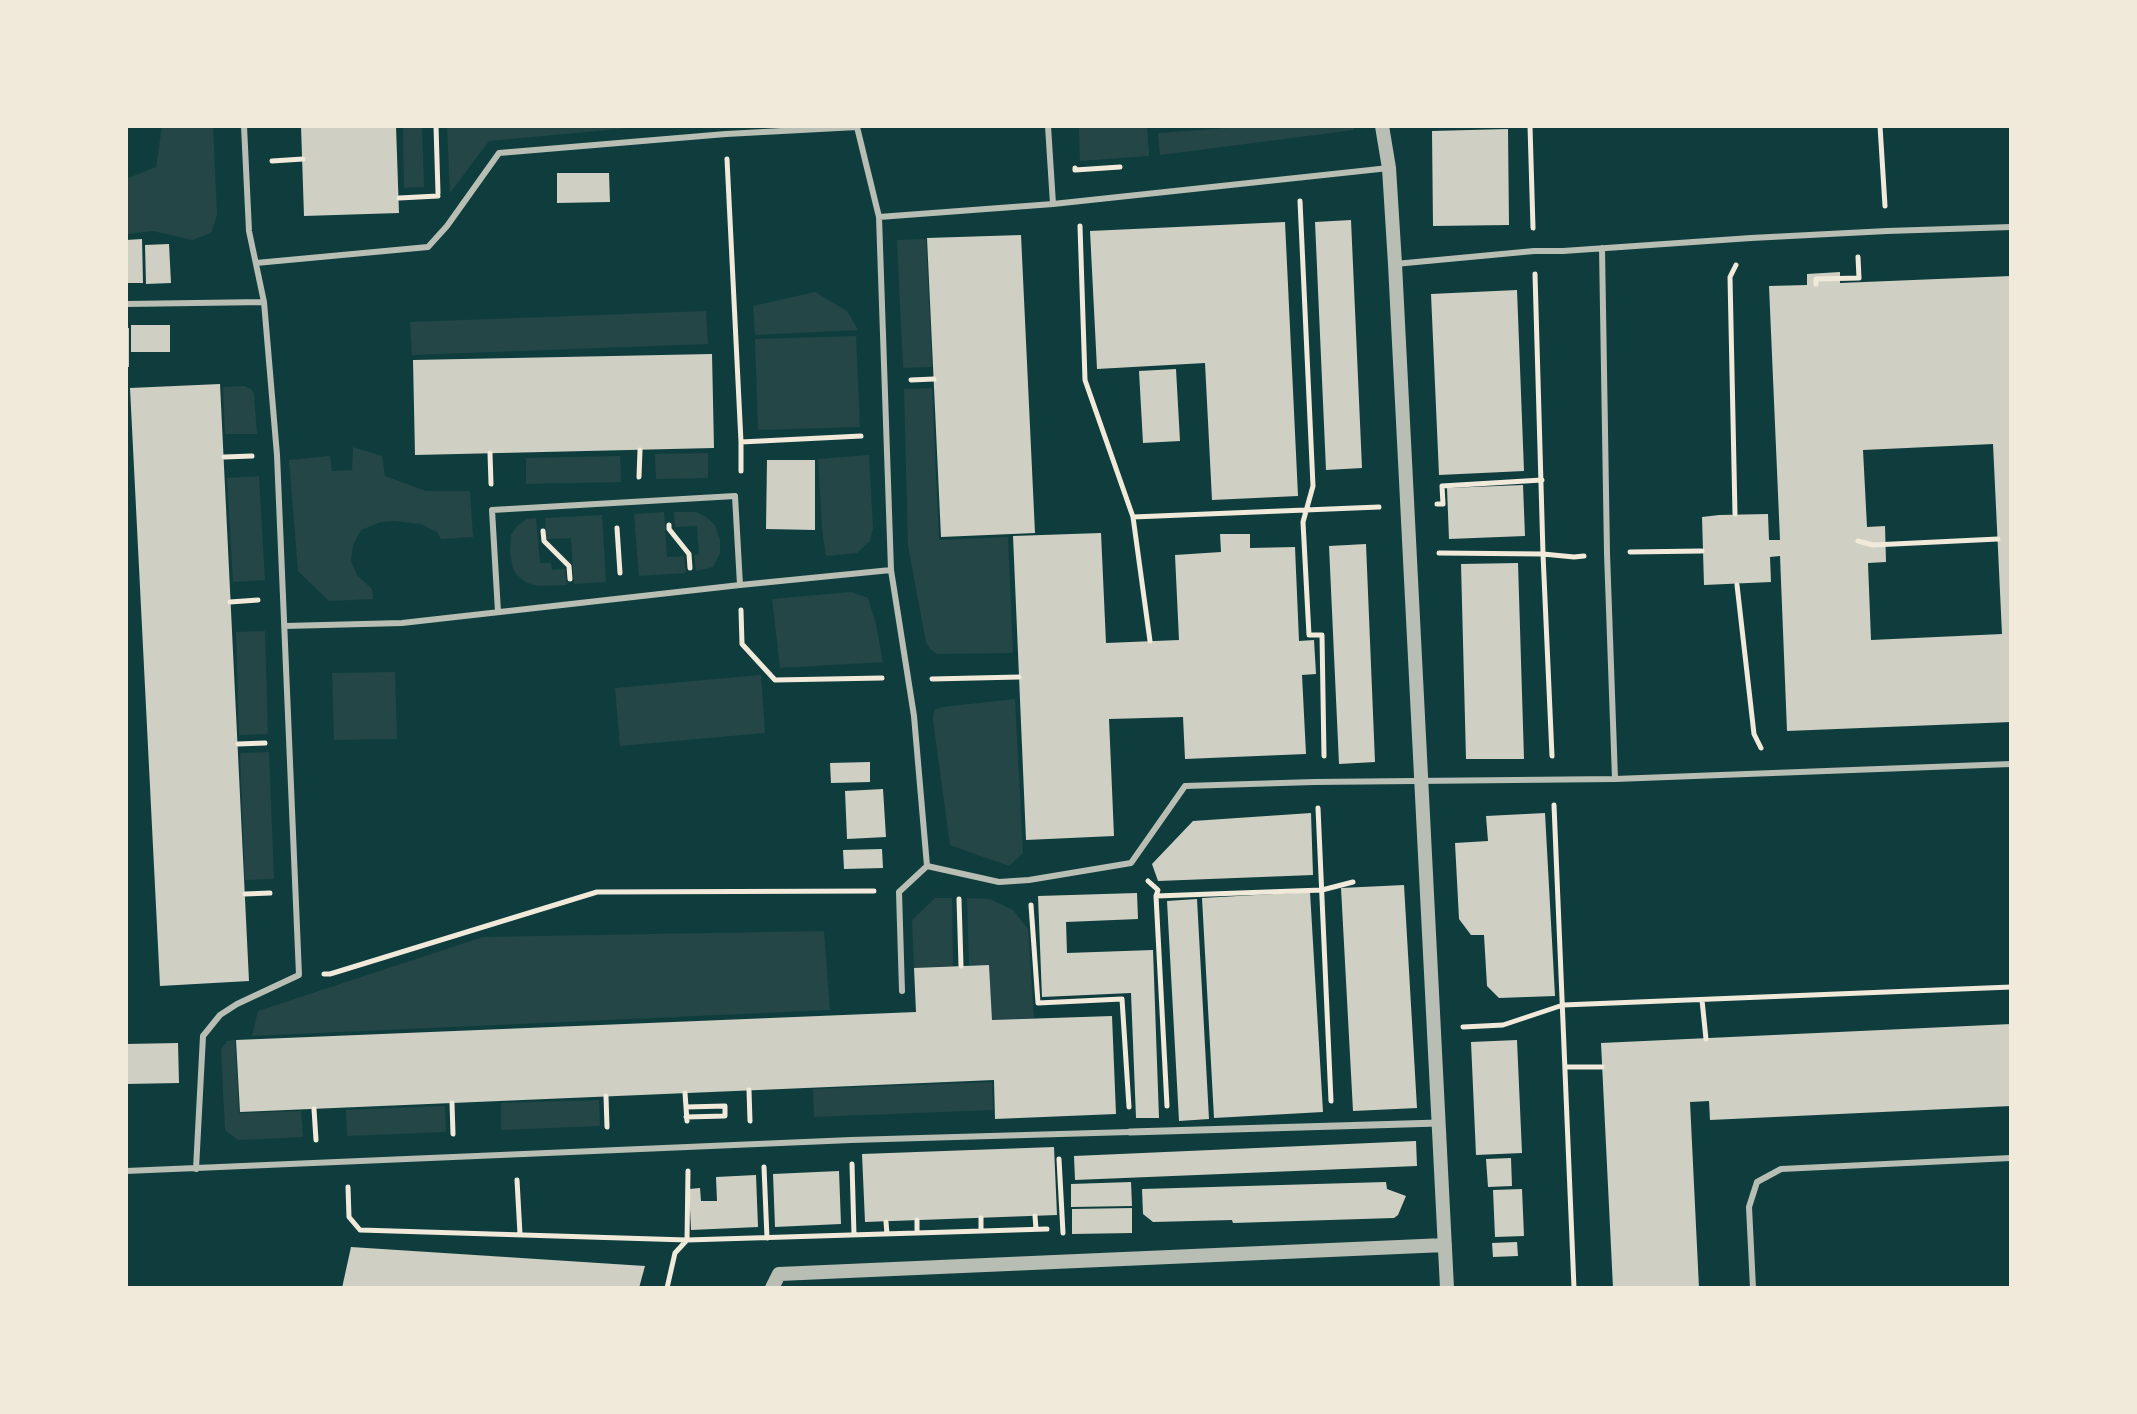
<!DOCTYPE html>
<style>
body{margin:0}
#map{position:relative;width:2137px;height:1414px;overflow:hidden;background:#0f3d3e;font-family:Arial,sans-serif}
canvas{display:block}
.frame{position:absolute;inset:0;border:128px solid #f1e9da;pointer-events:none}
</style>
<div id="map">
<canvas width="2137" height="1414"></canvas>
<div class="frame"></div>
</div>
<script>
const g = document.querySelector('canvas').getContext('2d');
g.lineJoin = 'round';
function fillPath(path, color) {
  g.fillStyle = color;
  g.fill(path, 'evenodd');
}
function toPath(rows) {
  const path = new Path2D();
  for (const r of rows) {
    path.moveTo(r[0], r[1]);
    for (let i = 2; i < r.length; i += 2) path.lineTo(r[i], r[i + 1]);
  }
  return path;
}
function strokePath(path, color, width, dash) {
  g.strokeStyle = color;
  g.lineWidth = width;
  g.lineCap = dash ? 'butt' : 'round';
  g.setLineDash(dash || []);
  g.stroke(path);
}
const green = toPath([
 [162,126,213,126,217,215,211,233,192,240,153,231,126,234,126,179,156,167],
 [403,126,422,126,424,187,404,188],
 [447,126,650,126,489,141,450,193],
 [1079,126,1147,126,1149,156,1080,161],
 [1257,126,1354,126,1354,130,1160,155,1158,133],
 [926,239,932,367,903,368,897,240],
 [815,292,847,311,858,330,755,335,753,306],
 [706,311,708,344,412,355,410,322],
 [856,336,860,427,758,430,755,339],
 [244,386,251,389,254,394,257,434,225,434,223,387],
 [932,388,939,540,1008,537,1013,653,937,654,930,649,926,642,908,546,904,389],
 [353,447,382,456,385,476,426,491,470,491,473,537,441,539,437,532,421,524,395,521,381,522,361,530,353,545,351,561,357,575,372,589,373,599,329,601,298,571,289,460,330,456,332,471,352,470],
 [708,453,708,478,656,479,655,454],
 [869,455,873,528,870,541,857,553,826,556,822,529,818,459],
 [620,456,621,482,526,484,526,458],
 [259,476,265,580,233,582,227,478],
 [664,512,667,557,684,556,686,573,639,576,634,514],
 [674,512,696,512,706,517,715,525,720,540,720,553,713,567,696,571,694,555,699,554,697,526,675,527],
 [602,515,606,582,574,584,571,538,546,539,545,518],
 [536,518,540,563,551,563,552,570,565,569,567,585,539,586,527,583,517,575,513,569,510,553,511,535,517,526,527,519],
 [851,592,868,598,876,624,883,662,780,668,772,599],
 [265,631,268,734,239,735,236,632],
 [395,672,397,739,334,740,332,673],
 [761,675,765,733,620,746,615,688],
 [1015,699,1023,853,1009,866,950,845,933,720,934,710,943,707],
 [269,752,274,879,245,880,240,753],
 [935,898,952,898,953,966,914,968,912,920],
 [967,898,990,899,1013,910,1028,929,1034,1018,992,1020,989,965,969,965],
 [824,931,830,1010,252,1036,258,1011,483,937],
 [235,1040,239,1113,301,1111,303,1137,238,1140,225,1130,221,1049,227,1041],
 [992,1082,993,1110,814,1117,813,1089],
 [599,1100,600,1126,501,1130,501,1103],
 [445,1106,446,1132,347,1136,346,1110]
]);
const building = toPath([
 [301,126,396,126,399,213,304,216],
 [1508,129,1509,225,1433,226,1432,131],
 [557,173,609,173,610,202,557,203],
 [1351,220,1362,468,1326,470,1315,222],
 [1285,222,1298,496,1212,500,1205,363,1097,369,1090,231],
 [1021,235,1035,533,941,537,927,238],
 [142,239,143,283,126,283,126,240],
 [169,244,171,283,146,284,145,245],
 [1840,272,1840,283,2011,276,2011,722,1787,731,1780,556,1770,557,1771,582,1704,585,1702,517,1719,515,1768,514,1769,540,1780,540,1769,286,1807,285,1807,274],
 [1993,444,2002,634,1871,640,1868,563,1886,562,1885,526,1867,527,1863,450],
 [1517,290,1524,471,1439,475,1431,294],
 [131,325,170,325,170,352,131,352],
 [126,328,129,328,129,367,126,367],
 [712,354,714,448,415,455,413,360],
 [1176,369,1180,441,1143,443,1139,371],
 [220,384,249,981,160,986,130,388],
 [767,460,815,460,815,530,766,529],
 [1523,485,1525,536,1449,539,1447,488],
 [1101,533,1106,643,1179,640,1175,555,1221,552,1220,534,1250,534,1250,548,1295,547,1299,641,1314,640,1316,674,1302,675,1306,754,1185,759,1183,717,1109,719,1114,836,1026,840,1013,536],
 [1366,544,1375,762,1339,764,1329,546],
 [1518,563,1524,759,1466,759,1461,564],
 [870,762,870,782,831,783,830,763],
 [883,789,886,837,847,839,845,791],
 [1311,813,1313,875,1158,881,1152,864,1193,821],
 [1545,813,1555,996,1499,998,1487,986,1484,935,1471,935,1459,919,1455,843,1488,841,1486,816],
 [882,849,883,868,844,869,843,850],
 [1404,885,1417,1108,1353,1111,1341,888],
 [1310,892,1323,1112,1214,1118,1202,898],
 [1137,893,1138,919,1066,922,1067,953,1153,950,1159,1118,1136,1118,1131,993,1042,997,1038,896],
 [1197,899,1209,1119,1179,1121,1167,901],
 [989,965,992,1020,1112,1016,1116,1114,995,1119,994,1080,240,1112,236,1040,916,1012,914,968],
 [2011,1024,2011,1106,1710,1120,1709,1101,1690,1102,1699,1288,1613,1288,1601,1043],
 [1517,1040,1522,1153,1476,1155,1471,1042],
 [178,1043,179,1083,126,1084,126,1044],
 [1416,1141,1417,1166,1075,1180,1074,1156],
 [1054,1147,1057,1215,865,1222,862,1154],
 [1511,1158,1512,1186,1488,1187,1486,1159],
 [839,1171,841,1224,775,1227,773,1174],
 [756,1175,758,1227,691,1230,689,1189,700,1188,701,1201,717,1201,716,1177],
 [1131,1182,1132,1206,1071,1207,1071,1184],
 [1386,1182,1387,1189,1406,1196,1398,1215,1394,1218,1233,1223,1232,1220,1153,1222,1143,1214,1142,1189],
 [1522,1189,1524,1236,1495,1237,1493,1190],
 [1132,1208,1132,1233,1072,1234,1072,1209],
 [1517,1242,1518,1256,1493,1257,1492,1243],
 [351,1247,645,1266,639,1288,342,1288]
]);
const path = toPath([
 [436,126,438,193],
 [1530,126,1533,228],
 [1880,126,1885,206],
 [727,159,741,442],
 [272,161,303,159],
 [1075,168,1075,170,1120,167],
 [399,198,438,196],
 [1300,201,1313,486,1303,522,1309,635,1322,635,1324,756],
 [1080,226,1085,380,1133,517],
 [1535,274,1543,554,1552,756],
 [1816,284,1816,279,1859,278,1858,257],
 [911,380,934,379],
 [490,453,491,484],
 [224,457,252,456],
 [741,471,741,442,861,436],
 [639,477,640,450],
 [1437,504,1443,504,1442,486,1542,480],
 [1735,514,1730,277,1736,265],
 [669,525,669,529,689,554,690,568],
 [617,528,620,573],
 [543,531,544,541,569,566,570,579],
 [1858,541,1873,545,1998,539],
 [1630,552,1702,551],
 [1439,553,1543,554,1574,557,1584,556],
 [1737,585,1754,734,1761,748],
 [230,602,258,600],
 [741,610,742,644,775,680,882,678],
 [1150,641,1133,517,1379,507],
 [932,679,1019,677],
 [238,744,265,743],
 [1554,805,1574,1288],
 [1318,808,1331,1101],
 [1148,881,1158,890,1156,896,1167,1106],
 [245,894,270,893],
 [1156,896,1322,890,1353,882],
 [959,899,961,966],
 [1031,905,1038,1003,1122,999,1129,1107],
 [324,974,330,974,597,892,874,891],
 [1702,1000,1706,1039],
 [1463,1027,1503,1025,1563,1005,2011,987],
 [1566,1067,1602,1067],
 [749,1090,750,1121],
 [685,1093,687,1121],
 [606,1096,607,1127],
 [452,1103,453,1134],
 [686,1107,725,1106,725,1116,686,1117],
 [314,1109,316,1140],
 [1059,1159,1063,1233],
 [852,1164,854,1235],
 [764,1167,767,1238],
 [517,1180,520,1234],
 [348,1187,349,1217,360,1230,687,1240,1047,1229],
 [1035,1216,1036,1229],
 [981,1218,981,1231],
 [917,1220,917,1233],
 [886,1222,887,1234],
 [667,1288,675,1253,687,1240,688,1171]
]);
const service = toPath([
 [1048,126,1053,204],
 [879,217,1053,204,1389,168],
 [1602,248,1607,553,1615,779],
 [256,263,428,247,447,226,499,153,726,134,857,127,879,217,891,570,914,716,927,866,999,882,1029,880,1131,863,1185,786,1314,782,1615,779,2011,764],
 [1395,264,1534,251,1563,251,1751,238,1887,231,2011,227],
 [126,304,264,302],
 [498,612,492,510,735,496,740,585],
 [285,626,402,623,740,585,891,570],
 [902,991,899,892,927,866],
 [196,1169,203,1036,220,1015,237,1004,299,975,277,455,264,302,249,231,244,126],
 [126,1171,851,1140,1130,1132],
 [1753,1288,1749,1207,1757,1182,1781,1169,2011,1158]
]);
const pedestrian = toPath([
 [1130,1132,1439,1123]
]);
const tertiary = toPath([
 [1382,126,1389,168,1395,264,1447,1288],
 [772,1288,779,1274,1445,1245]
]);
fillPath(green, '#244646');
fillPath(building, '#cfcfc3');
strokePath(path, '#f1e9da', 5);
strokePath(service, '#b8beb3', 6);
strokePath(pedestrian, '#b8beb3', 7);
strokePath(tertiary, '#b8beb3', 14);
</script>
